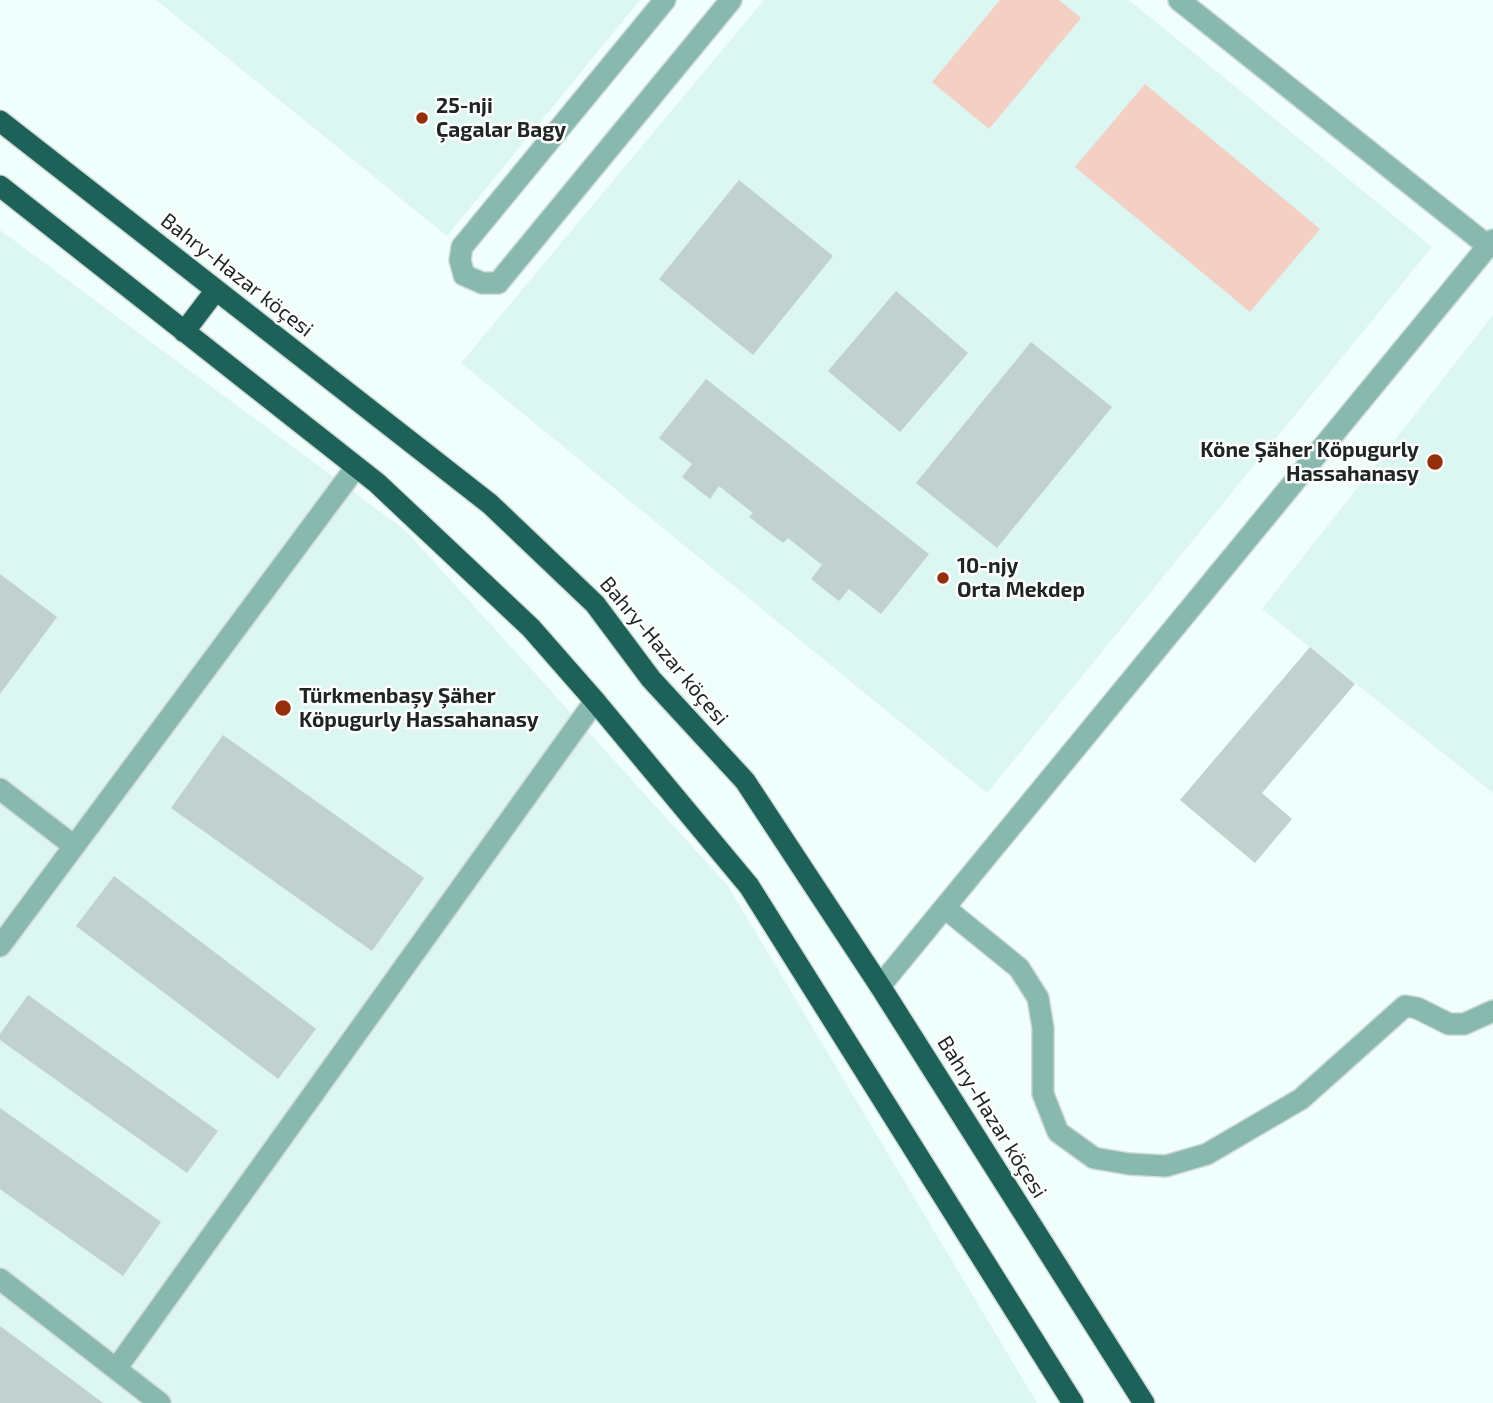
<!DOCTYPE html>
<meta charset="utf-8">
<style>
body{margin:0}
canvas{display:block;background:#f1fffc}
</style>
<canvas width="1493" height="1403"></canvas>
<script>
const g = document.querySelector('canvas').getContext('2d');
g.lineJoin = 'round';
function fillPath(path, color) {
  g.fillStyle = color;
  g.fill(path, 'evenodd');
}
function toPath(rows) {
  const path = new Path2D();
  for (const r of rows) {
    path.moveTo(r[0], r[1]);
    for (let i = 2; i < r.length; i += 2) path.lineTo(r[i], r[i + 1]);
  }
  return path;
}
function strokePath(path, color, width, dash) {
  g.strokeStyle = color;
  g.lineWidth = width;
  g.lineCap = dash ? 'butt' : 'round';
  g.setLineDash(dash || []);
  g.stroke(path);
}
function write(font, color, halo, rows, align = 'center') {
  g.font = font + ' "Exo 2",sans-serif';
  g.lineWidth = 5;
  g.setLineDash([]);
  g.textBaseline = 'middle';
  g.strokeStyle = halo;
  g.fillStyle = color;
  for (const [text, x, y, turn = 0] of rows) {
    g.save();
    g.translate(x, y);
    g.rotate((+turn || 0) * Math.PI / 180);
    g.textAlign = isNaN(turn) ? turn : align;
    if (halo) g.strokeText(text, 0, 0);
    g.fillText(text, 0, 0);
    g.restore();
  }
}
const built = toPath([
 [156,0,640,0,447,236],
 [764,0,1129,0,1432,247,987,793,461,363],
 [0,230,405,530,728,886,1037,1403,0,1403],
 [1493,315,1493,793,1262,609]
]);
const green = toPath([
 [1000,0,1059,0,1081,18,989,129,932,82],
 [1145,84,1320,229,1250,312,1075,167]
]);
const building = toPath([
 [739,180,833,256,753,355,659,279],
 [896,291,968,353,900,432,828,371],
 [1031,342,1112,407,997,548,916,483],
 [706,379,929,554,881,614,849,589,839,601,811,579,822,565,788,538,783,543,749,517,753,513,719,486,710,499,682,477,692,464,659,438],
 [0,574,57,617,0,694],
 [1310,647,1355,684,1262,793,1292,819,1255,863,1180,800],
 [223,735,424,878,372,951,171,808],
 [114,876,316,1029,278,1079,76,926],
 [28,995,218,1131,187,1173,0,1040,0,1034],
 [0,1108,161,1222,123,1276,0,1189],
 [0,1326,103,1403,0,1403]
]);
const minor = toPath([
 [665,0,462,247,460,260,464,275,482,283,498,283,731,0],
 [1179,0,1488,246],
 [0,789,74,846],
 [945,908,1019,968,1038,998,1043,1028,1043,1094,1058,1132,1094,1158,1129,1164,1166,1166,1207,1154,1301,1099,1405,1006,1417,1008,1449,1024,1464,1024,1493,1011],
 [0,946,356,467],
 [880,986,1493,240],
 [0,1279,160,1403],
 [116,1369,595,701]
]);
const highway = toPath([
 [0,121,490,504,595,604,651,679,745,781,880,986,1144,1403],
 [0,186,377,483,531,628,595,701,749,886,1073,1403],
 [184,332,216,290]
]);
const markers = [
 [422,118,7,"#952f09"],
 [1435,462,9,"#952f09"],
 [943,578,7,"#952f09"],
 [283,708,9,"#952f09"]
];
const poiNames = [
 ["25-nji",436,106],
 ["Çagalar Bagy",436,130],
 ["Köne Şäher Köpugurly",1419,450,"right"],
 ["Hassahanasy",1419,474,"right"],
 ["10-njy",957,566],
 ["Orta Mekdep",957,590],
 ["Türkmenbaşy Şäher",299,696],
 ["Köpugurly Hassahanasy",299,720]
];
const streetNames = [
 ["Bahry-Hazar köçesi",237,275,38],
 ["Bahry-Hazar köçesi",664,651,50],
 ["Bahry-Hazar köçesi",992,1117,58]
];
fillPath(built, '#dcf6f1');
fillPath(green, '#f4cfc4');
fillPath(building, '#c1d1cd');
strokePath(minor, '#cfdcd9', 24);
strokePath(highway, '#cfdcd9', 24);
strokePath(minor, '#89b8af', 21);
strokePath(highway, '#1e6158', 21);
for (const [x, y, r, color] of markers) {
  const dot = new Path2D();
  dot.arc(x, y, r, 0, 2 * Math.PI);
  g.fillStyle = color;
  g.fill(dot);
  strokePath(dot, '#fff', 2.5);
}
write('bold 21px', '#1f2523', '#fff', poiNames, 'left');
write('21px', '#1f2523', '#fff', streetNames);
</script>
